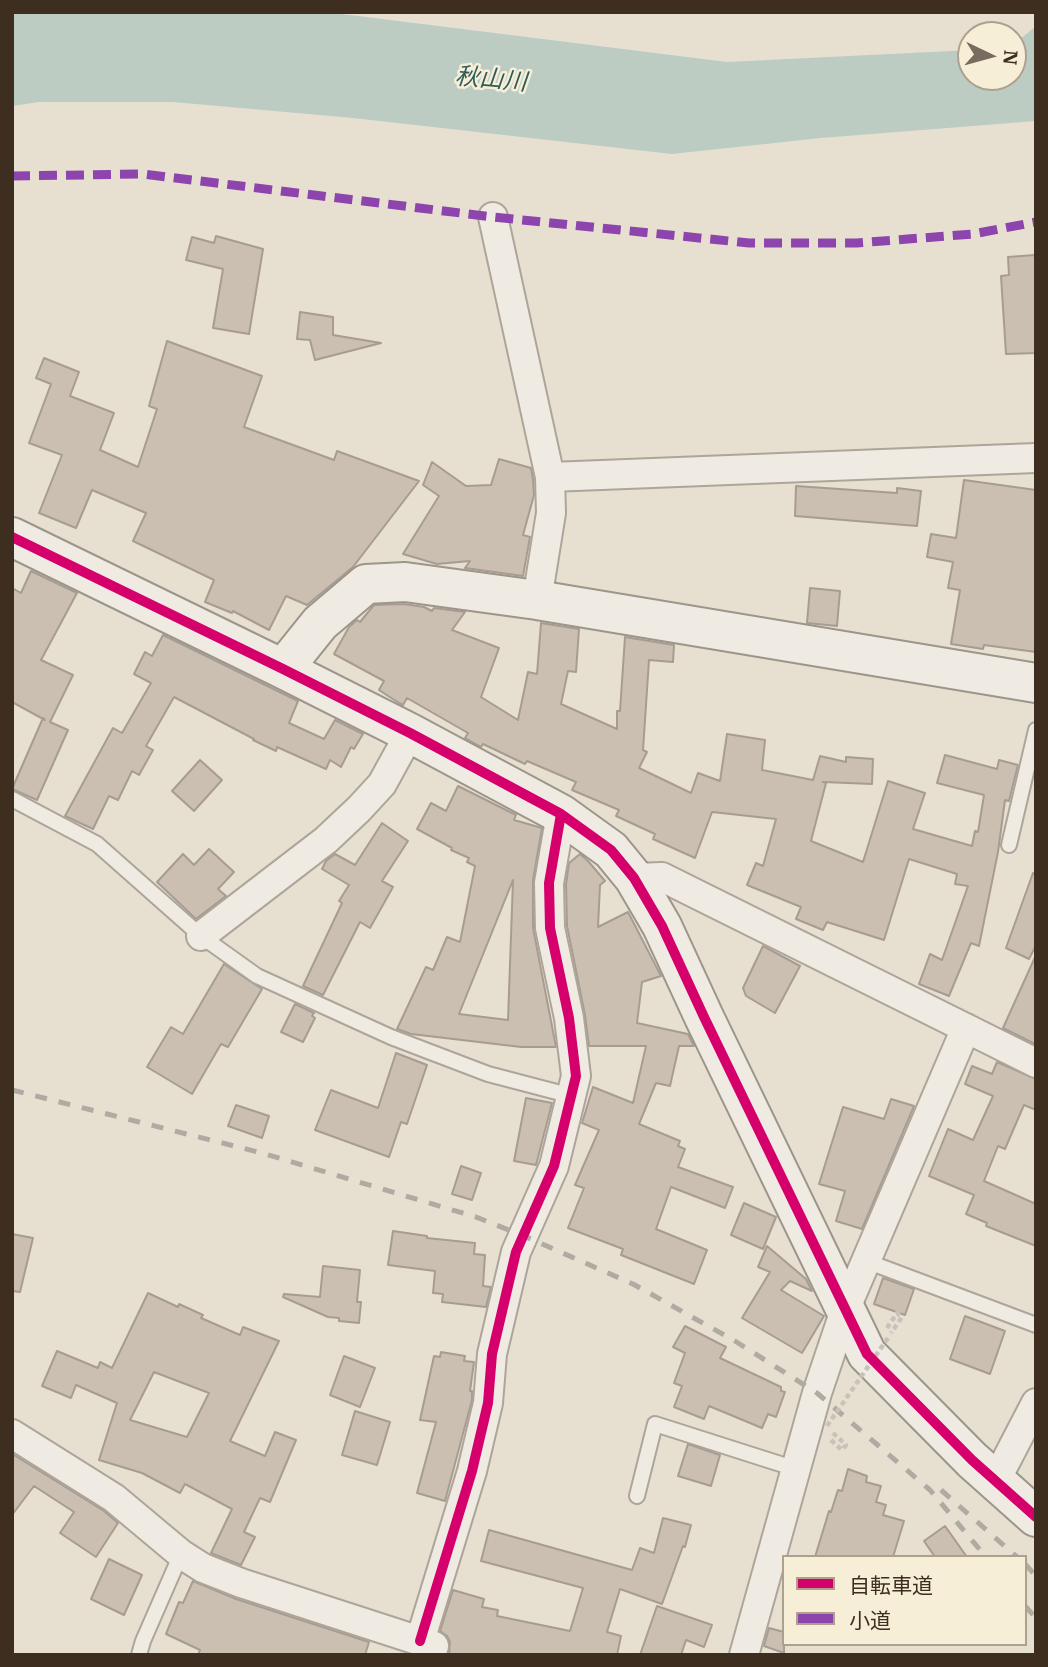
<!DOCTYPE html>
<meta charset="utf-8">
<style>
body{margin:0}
#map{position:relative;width:1048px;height:1667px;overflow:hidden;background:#e7e0d1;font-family:"IBM Plex Serif","Noto Sans JP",serif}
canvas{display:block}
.frame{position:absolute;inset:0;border:14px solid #3d2e20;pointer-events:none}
.legend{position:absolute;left:782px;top:1555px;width:245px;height:91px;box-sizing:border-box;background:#f7eed8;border:2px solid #ada18e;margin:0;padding:9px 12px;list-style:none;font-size:21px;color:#3d2e20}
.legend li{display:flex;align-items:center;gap:14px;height:35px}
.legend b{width:35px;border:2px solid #ada18e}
.north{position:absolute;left:957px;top:21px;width:70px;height:70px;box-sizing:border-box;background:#f7eed8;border:2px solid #ada18e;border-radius:50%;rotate:95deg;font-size:19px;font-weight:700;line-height:28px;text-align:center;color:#3d2e20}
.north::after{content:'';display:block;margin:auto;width:24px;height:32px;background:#786c5e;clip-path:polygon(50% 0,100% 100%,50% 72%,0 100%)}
</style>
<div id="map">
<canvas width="1048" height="1667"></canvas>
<div class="frame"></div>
<ul class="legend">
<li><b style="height:9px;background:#d6006c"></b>自転車道</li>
<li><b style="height:9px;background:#8e44ad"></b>小道</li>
</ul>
<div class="north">N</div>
</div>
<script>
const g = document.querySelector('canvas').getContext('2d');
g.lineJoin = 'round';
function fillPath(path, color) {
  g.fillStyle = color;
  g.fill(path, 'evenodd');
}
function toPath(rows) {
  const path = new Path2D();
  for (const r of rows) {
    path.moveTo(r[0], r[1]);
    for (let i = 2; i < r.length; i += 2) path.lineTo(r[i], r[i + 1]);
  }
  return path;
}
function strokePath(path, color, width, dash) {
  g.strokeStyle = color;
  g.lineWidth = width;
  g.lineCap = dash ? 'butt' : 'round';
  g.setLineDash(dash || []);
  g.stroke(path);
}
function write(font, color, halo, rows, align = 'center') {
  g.font = font + ' "IBM Plex Serif","Noto Sans JP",serif';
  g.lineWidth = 5;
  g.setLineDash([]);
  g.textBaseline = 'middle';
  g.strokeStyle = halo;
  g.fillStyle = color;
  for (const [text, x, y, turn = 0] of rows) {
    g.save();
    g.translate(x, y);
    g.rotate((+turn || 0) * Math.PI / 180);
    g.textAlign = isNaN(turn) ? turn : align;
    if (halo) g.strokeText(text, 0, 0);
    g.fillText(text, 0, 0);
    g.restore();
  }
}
const water = toPath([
 [12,12,326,12,727,62,971,50,971,77,1013,77,1013,45,1036,26,1036,121,821,138,672,154,353,118,173,102,39,102,12,106]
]);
const building = toPath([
 [216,236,263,249,249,334,213,328,223,269,186,260,192,237,214,243,216,236],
 [1035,255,1036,353,1006,354,1001,276,1009,275,1008,257,1035,255],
 [300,312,333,317,333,335,381,343,315,360,310,340,297,339,300,312],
 [167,341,262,376,244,427,334,460,337,451,419,481,353,567,307,605,286,596,269,630,233,611,232,613,205,602,214,580,133,541,146,513,92,490,76,528,39,513,62,455,29,443,51,384,36,378,44,358,79,372,70,396,114,413,100,450,138,467,157,409,149,406,167,341],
 [499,459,531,468,533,479,534,495,523,535,530,537,523,576,465,568,470,561,437,564,403,554,439,496,423,485,432,462,466,486,491,485,499,459],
 [964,480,1036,490,1036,652,984,645,983,649,951,644,960,590,948,588,953,562,927,557,931,534,956,538,964,480],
 [796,486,897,493,897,488,921,491,917,526,795,516,796,486],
 [31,571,77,593,41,660,73,675,50,722,68,730,37,800,12,789,43,718,45,720,12,702,12,588,21,593,31,571],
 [810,588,840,591,837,626,807,623,810,588],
 [404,604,424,607,432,611,434,608,465,612,452,630,499,648,481,697,518,720,528,672,537,674,541,623,579,629,576,672,568,671,561,704,617,729,617,711,620,711,625,637,674,645,673,662,649,660,643,750,647,752,639,768,691,793,698,773,720,781,727,734,765,740,762,770,813,780,820,756,846,762,846,757,873,759,872,784,823,782,826,783,811,841,863,862,888,781,925,793,913,829,972,846,975,831,978,832,984,795,937,783,945,755,997,769,999,760,1018,765,1009,801,1005,800,998,852,979,946,971,943,949,996,919,984,930,954,942,960,968,886,955,884,957,874,909,859,884,940,827,922,823,930,796,919,801,907,747,885,756,863,763,866,776,819,712,812,695,858,653,839,655,834,616,816,619,810,572,790,576,782,527,761,525,764,483,744,481,747,465,738,468,733,407,698,403,705,399,703,379,690,384,681,334,654,349,627,357,620,360,622,374,605,404,604],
 [163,635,298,701,289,723,324,739,335,720,363,734,354,749,351,747,341,767,330,760,326,769,277,747,276,751,253,740,254,739,174,697,146,746,153,750,139,775,132,771,118,800,109,796,93,829,65,816,113,728,122,733,151,683,134,674,145,652,152,656,163,635],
 [200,760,222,780,194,811,172,791,200,760],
 [458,786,516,815,514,820,542,828,533,880,533,928,556,1047,521,1047,411,1034,397,1029,426,967,433,970,447,937,460,942,475,866,467,862,469,858,451,850,452,848,417,829,431,803,446,811,458,786],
 [513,880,508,1020,459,1014,513,880],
 [382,823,408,841,382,881,393,887,370,928,360,922,323,995,303,986,342,903,339,901,349,885,322,869,326,861,335,854,355,865,382,823],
 [209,849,234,872,218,889,226,896,196,919,157,882,183,854,194,865,209,849],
 [580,854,588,861,605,881,600,885,598,927,628,912,661,976,642,982,637,1023,688,1034,694,1046,679,1046,670,1086,656,1083,639,1124,680,1141,678,1146,685,1149,678,1167,733,1187,725,1208,671,1187,656,1229,707,1250,694,1284,621,1255,623,1249,568,1228,584,1188,575,1185,599,1130,582,1123,593,1087,633,1103,646,1046,589,1046,585,1015,567,926,566,884,569,863,580,854],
 [1033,873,1036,874,1036,945,1029,959,1006,948,1033,873],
 [763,946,800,966,775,1013,746,996,743,988,763,946],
 [1036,955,1036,1041,1035,1044,1003,1028,1036,955],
 [224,964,262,989,228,1047,221,1044,192,1094,147,1067,171,1027,183,1034,224,964],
 [295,1004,314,1013,312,1016,315,1018,303,1042,281,1032,295,1004],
 [396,1053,427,1065,407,1124,401,1122,389,1157,315,1130,331,1090,378,1108,396,1053],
 [997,1062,1036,1079,1036,1110,1024,1105,1005,1149,998,1146,984,1181,1036,1204,1036,1246,986,1226,987,1223,966,1214,974,1195,929,1176,948,1129,973,1140,993,1096,965,1084,972,1066,992,1074,997,1062],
 [526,1098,552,1103,536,1165,514,1161,526,1098],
 [891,1099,914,1106,862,1229,836,1221,845,1191,819,1184,843,1107,884,1119,891,1099],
 [236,1105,269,1116,262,1138,228,1126,236,1105],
 [461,1166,481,1173,472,1200,452,1194,461,1166],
 [744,1203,776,1217,763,1249,731,1235,744,1203],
 [393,1231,427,1236,427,1238,475,1243,474,1254,485,1255,483,1286,491,1287,486,1307,442,1302,443,1294,433,1293,435,1271,388,1265,393,1231],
 [12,1234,33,1238,20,1292,12,1291,12,1234],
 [767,1246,806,1279,812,1291,790,1281,781,1290,824,1316,802,1353,742,1318,770,1272,758,1267,767,1246],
 [323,1266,360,1270,357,1302,361,1302,359,1323,339,1321,339,1318,328,1317,283,1297,284,1294,320,1297,323,1266],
 [883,1278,914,1289,905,1315,874,1304,883,1278],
 [148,1293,178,1307,179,1304,203,1315,201,1318,240,1335,243,1327,279,1341,230,1441,265,1456,275,1432,296,1440,270,1502,260,1498,244,1532,255,1537,241,1565,211,1553,232,1509,185,1484,180,1493,142,1473,99,1460,117,1403,76,1385,71,1398,42,1386,57,1351,98,1368,100,1362,112,1368,148,1293],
 [154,1372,209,1393,187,1437,130,1420,154,1372],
 [965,1316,1005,1331,990,1374,950,1359,965,1316],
 [685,1326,726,1347,720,1358,781,1387,781,1391,785,1392,776,1417,768,1414,762,1428,709,1406,704,1419,674,1407,682,1386,674,1383,685,1353,673,1347,685,1326],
 [441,1352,465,1356,464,1361,474,1362,470,1391,472,1391,472,1400,445,1501,417,1493,436,1422,420,1420,434,1356,440,1357,441,1352],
 [344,1356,375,1368,360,1407,330,1395,344,1356],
 [355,1411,390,1422,377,1465,342,1455,355,1411],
 [688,1444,720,1455,711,1486,678,1476,688,1444],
 [14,1455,104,1511,118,1523,96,1557,60,1533,74,1512,34,1486,12,1515,12,1458,14,1455],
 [848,1469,867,1476,866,1482,881,1486,876,1502,886,1505,883,1515,904,1521,893,1557,815,1557,829,1511,831,1512,838,1490,842,1491,848,1469],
 [663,1518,691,1525,685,1547,683,1546,662,1604,620,1589,607,1632,621,1636,617,1655,449,1655,450,1642,447,1636,440,1631,453,1590,484,1599,482,1607,498,1610,497,1616,570,1631,583,1588,481,1561,489,1530,632,1570,640,1548,654,1553,663,1518],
 [945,1526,967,1557,935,1557,924,1541,945,1526],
 [109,1559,142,1575,124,1615,91,1599,109,1559],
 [193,1581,236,1599,369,1642,365,1655,198,1655,200,1650,166,1634,179,1602,183,1603,193,1581],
 [657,1606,712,1625,704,1647,686,1640,681,1655,640,1655,657,1606],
 [769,1628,784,1632,784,1653,764,1646,769,1628]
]);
const path = toPath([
 [887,1328,897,1313,902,1317,891,1333],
 [831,1440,842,1450,846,1445,832,1432]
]);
const lane = toPath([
 [12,799,97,844,201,936,257,976,391,1037,488,1074,572,1096],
 [1009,845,1036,730],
 [866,1261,1036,1325],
 [637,1496,655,1424,796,1469],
 [139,1655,143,1641,181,1554]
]);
const street = toPath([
 [493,217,550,477,551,513,537,600],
 [550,477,1036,458],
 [634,878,662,877,1036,1063],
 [201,936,326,840,359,809,382,784,410,733],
 [12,1434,114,1498,181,1554,203,1568,241,1583,420,1641,434,1646,433,1649],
 [996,1480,1036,1403],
 [420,1641,472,1471,488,1403,492,1354,516,1252,554,1166,576,1076,569,1018,550,928,549,883,561,814],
 [744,1655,817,1393,845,1310,966,1028]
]);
const secondary = toPath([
 [12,537,283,669,410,733,561,814,611,850,634,878,662,926,704,1017,867,1354,972,1460,1036,1517],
 [283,669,320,623,366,584,405,582,537,600,1036,683]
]);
const rail = toPath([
 [12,1090,262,1153,476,1217,524,1236,633,1284,735,1341,817,1393,930,1490,986,1557],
 [941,1490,1017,1557],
 [1025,1564,1036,1576],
 [1025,1606,1036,1618]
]);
const pathBridge = toPath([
 [827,1426,890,1335]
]);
const quiet = toPath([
 [12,176,143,174,493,217,749,243,857,243,973,234,1036,222]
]);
const cycleway = toPath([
 [12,537,283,669,410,733,561,814,611,850,634,878,662,926,704,1017,867,1354,972,1460,1036,1517],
 [420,1641,472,1471,488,1403,492,1354,516,1252,554,1166,576,1076,569,1018,550,928,549,883,561,814]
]);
const waterNames = [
 ["秋山川",491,80,5]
];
fillPath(water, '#bcccc2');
fillPath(building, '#cbbfb2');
strokePath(building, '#a89c90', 2);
strokePath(lane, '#ada599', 18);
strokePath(street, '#ada599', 32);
strokePath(secondary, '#9c958a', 42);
strokePath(path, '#c8c2b9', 4.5, [5, 3.5]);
strokePath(lane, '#efebe3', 14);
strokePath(street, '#efebe3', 28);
strokePath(secondary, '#efebe3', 38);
strokePath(rail, '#afaaa2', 5, [12, 12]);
strokePath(pathBridge, '#c8c2b9', 4.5, [5, 3.5]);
strokePath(quiet, '#8e44ad', 9, [18, 9]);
strokePath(cycleway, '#d6006c', 10);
write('italic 24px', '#2f5d5a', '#f7eed8', waterNames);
</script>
